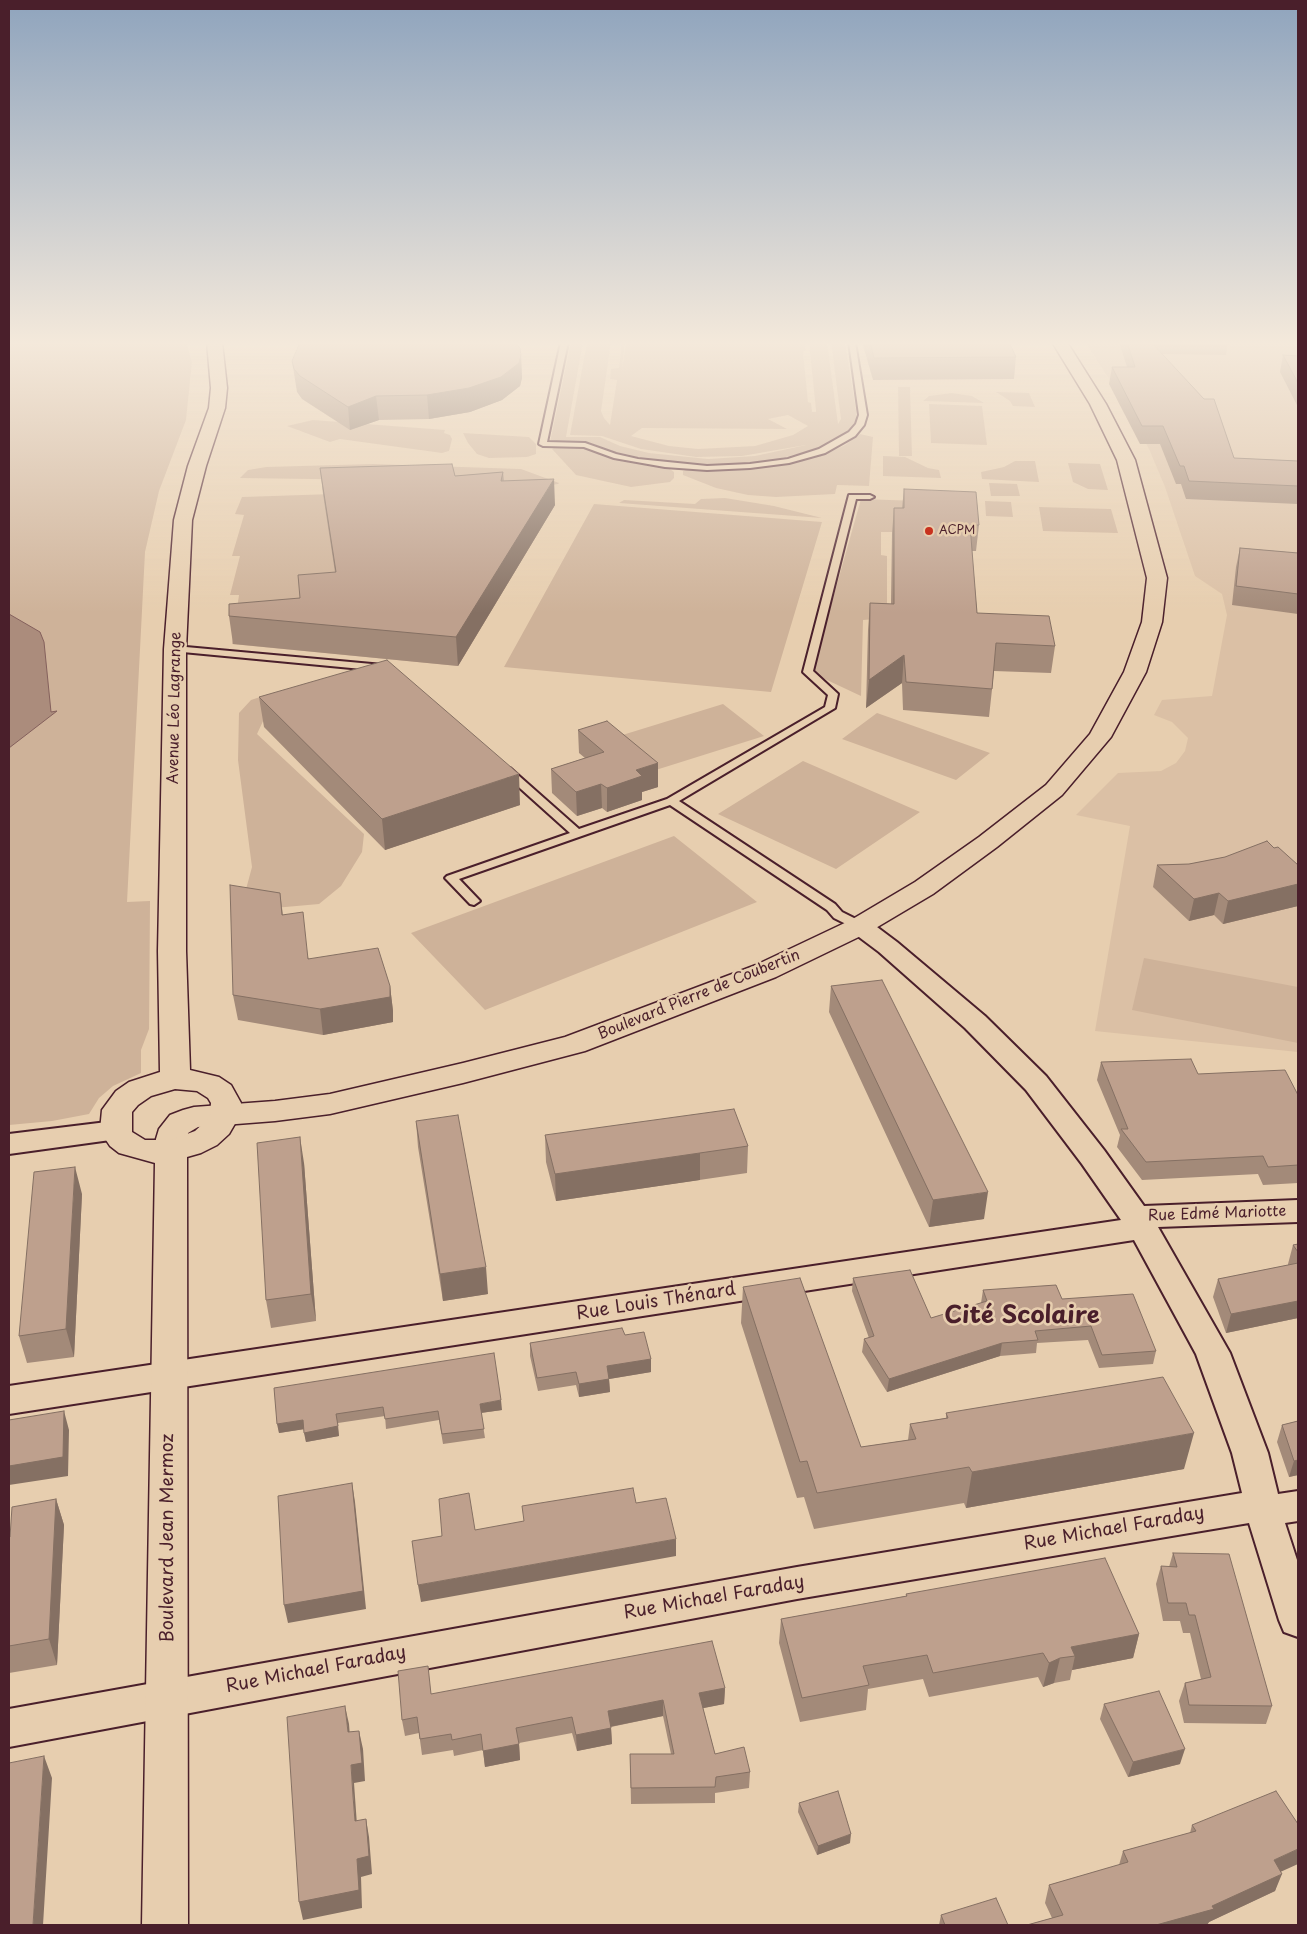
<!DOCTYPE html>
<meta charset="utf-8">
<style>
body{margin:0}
#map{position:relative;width:1307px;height:1934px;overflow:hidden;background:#e7ceaf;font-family:"Playpen Sans",sans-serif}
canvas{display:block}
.frame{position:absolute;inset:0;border:10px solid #4a1f2b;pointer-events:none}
</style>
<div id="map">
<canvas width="1307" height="1934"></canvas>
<div class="frame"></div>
</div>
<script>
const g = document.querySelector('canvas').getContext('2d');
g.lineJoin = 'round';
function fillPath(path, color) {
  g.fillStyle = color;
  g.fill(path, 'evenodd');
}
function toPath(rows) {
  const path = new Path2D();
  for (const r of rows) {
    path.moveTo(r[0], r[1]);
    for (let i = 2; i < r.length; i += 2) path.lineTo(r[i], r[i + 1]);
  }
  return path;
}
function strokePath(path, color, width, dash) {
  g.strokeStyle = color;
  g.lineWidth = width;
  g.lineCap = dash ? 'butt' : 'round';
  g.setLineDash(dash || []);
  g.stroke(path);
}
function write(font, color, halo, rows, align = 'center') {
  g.font = font + ' "Playpen Sans",sans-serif';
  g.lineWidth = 5;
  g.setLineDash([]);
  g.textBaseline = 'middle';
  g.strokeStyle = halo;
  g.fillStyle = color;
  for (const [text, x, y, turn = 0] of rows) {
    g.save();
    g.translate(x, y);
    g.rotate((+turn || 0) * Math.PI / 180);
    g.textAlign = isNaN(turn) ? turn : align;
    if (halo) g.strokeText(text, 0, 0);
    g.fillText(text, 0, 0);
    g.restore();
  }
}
const built = toPath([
 [1085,342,1298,342,1298,1052,1095,1031,1130,826,1076,815,1118,773,1161,771,1176,763,1185,751,1188,738,1172,722,1154,715,1162,700,1212,696,1227,615,1222,594,1195,576,1165,487,1149,449,1113,385]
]);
const green = toPath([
 [9,342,186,342,192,362,186,420,159,491,145,552,127,902,150,901,149,1029,141,1050,141,1073,113,1086,99,1098,89,1114,52,1121,9,1125],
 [571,342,583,342,566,437,600,437,620,446,649,453,708,459,755,456,806,445,742,456,696,457,641,449,602,436,570,435,587,342,611,342,601,411,604,418,610,425,617,380,610,379,611,369,619,368,622,342,625,342,622,369,626,342,827,342,838,424,841,419,831,342,845,342,856,410,856,420,850,429,840,438,817,449,774,460,735,465,694,465,654,461,608,450,589,442,550,442],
 [809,343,816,410,816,412,812,412,811,403,808,402,803,351,806,351,805,344],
 [788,415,808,426,793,435,755,446,698,449,669,446,631,436,642,428,787,429,768,419],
 [898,387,910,387,912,456,899,456],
 [996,392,1029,393,1035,407,1013,406,1010,401],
 [952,393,972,396,984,403,923,401,929,396],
 [929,404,982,406,987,445,931,443],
 [313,420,445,430,444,433,450,435,452,439,449,451,442,453,340,439,330,442,287,426],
 [463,433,529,437,536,444,536,454,527,457,489,458,477,454,468,443],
 [860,434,873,437,869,486,837,485,835,494,776,497,748,495,716,488,683,475,683,471,686,470,737,470,793,463,828,453,845,445],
 [556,446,579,446,622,461,670,469,674,472,674,478,670,482,631,487,576,475,552,449],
 [883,456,905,457,928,468,939,470,941,478,883,476],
 [1015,461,1035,461,1039,482,982,479,981,472,1004,467],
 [1068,463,1100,464,1108,490,1088,489,1073,482],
 [373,464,521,469,559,483,558,484,537,487,381,480,240,478,248,470,266,467],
 [989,483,1017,484,1020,496,991,496],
 [454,490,528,506,555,505,458,666,232,644,239,595,230,595,240,556,232,556,244,515,235,514,242,497],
 [725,498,774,506,822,518,619,503,624,500,695,504,701,499],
 [861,499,977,503,978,512,896,509,897,532,881,532,881,555,887,556,887,618,863,620,861,696,812,673],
 [985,501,1011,502,1013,517,986,516],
 [594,504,822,522,771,692,504,667],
 [1039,507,1111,509,1118,533,1043,531],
 [269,694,264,719,257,734,364,834,362,852,341,886,319,904,274,908,245,893,252,867,238,760,239,713,251,700],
 [723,704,764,736,643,774,603,741],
 [877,713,990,753,956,780,842,739],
 [803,761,920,812,836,869,718,814],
 [674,836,757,902,485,1010,411,933],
 [1144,958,1298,987,1298,1043,1132,1010]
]);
const water = toPath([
 [9,614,40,632,44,642,51,712,57,711,9,748,9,614]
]);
const service = toPath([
 [561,342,568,342,547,442,585,443,616,454,638,459,707,466,750,464,788,459,819,449,849,432,856,424,859,415,849,342,855,342,867,415,864,425,855,436,825,453,789,463,750,468,707,470,665,467,614,458,584,447,543,446,539,444,561,342],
 [849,495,870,495,874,497,870,499,856,499,813,671,838,694,835,708,679,801,835,904,842,912,864,923,866,926,864,929,856,929,834,918,827,910,670,805,459,879,480,901,474,905,470,904,447,880,445,878,447,876,570,833,502,772,501,770,502,768,510,768,579,829,667,799,825,707,828,695,803,672,849,495],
 [175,646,383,665,388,668,383,671,172,651,170,649,175,646]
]);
const minor = toPath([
 [860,918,869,921,897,942,985,1016,1046,1076,1104,1150,1144,1206,1298,1200,1298,1222,1158,1227,1230,1353,1268,1453,1278,1494,1298,1491,1298,1521,1285,1523,1298,1563,1298,1637,1284,1632,1279,1620,1249,1523,797,1599,9,1747,9,1709,797,1567,1242,1493,1232,1453,1196,1354,1134,1240,9,1414,9,1386,1121,1220,1082,1164,1026,1090,965,1028,879,952,851,931,847,926,851,921,860,918],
 [115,1121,125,1124,130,1131,125,1138,9,1154,9,1134,115,1121]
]);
const tertiary = toPath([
 [1052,342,1067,342,1106,404,1135,460,1167,578,1162,622,1146,672,1111,737,1062,795,997,847,933,894,869,932,776,977,585,1051,463,1083,330,1114,275,1121,198,1127,188,1133,187,1151,182,1159,171,1162,160,1159,155,1151,156,1139,159,1129,170,1115,183,1110,194,1107,275,1101,330,1094,463,1063,565,1037,756,965,851,920,915,882,979,837,1046,785,1090,734,1124,672,1142,622,1147,578,1117,460,1090,404,1052,342]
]);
const secondary = toPath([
 [207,342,222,342,227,388,225,408,206,466,192,520,186,649,186,951,190,1070,219,1077,231,1085,241,1103,240,1115,229,1134,217,1145,201,1153,187,1157,188,1925,142,1925,155,1163,119,1153,110,1146,100,1131,102,1110,116,1091,129,1082,160,1072,158,951,164,649,174,520,188,466,209,408,211,388,207,342],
 [175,1089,197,1091,208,1098,211,1103,210,1115,207,1120,195,1131,171,1140,145,1140,132,1132,132,1112,138,1105,151,1096,175,1089]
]);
const wall = toPath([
 [862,342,1009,342,1016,357,1014,379,873,380],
 [1119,342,1228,342,1226,355,1162,354,1234,458,1298,461,1298,504,1186,499,1181,484,1176,484,1160,444,1140,444,1109,384,1112,367,1127,367],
 [521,355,522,378,520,386,502,400,470,412,429,419,379,420,350,430,302,399,297,392,292,361],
 [1283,355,1298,356,1298,407,1280,372],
 [320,468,455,476,503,472,504,481,555,505,458,666,233,644,229,616,300,598,335,572,323,494],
 [904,489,979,525,976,551,972,551,977,613,1055,646,1051,673,994,671,989,717,903,710,902,683,866,708,868,630,870,603,891,604,892,533,894,508,902,508],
 [1240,548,1298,553,1298,614,1232,605,1236,567],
 [259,697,520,805,385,850,264,727],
 [578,730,658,787,642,792,642,800,607,812,602,808,577,816,552,793,551,769,585,758,579,753],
 [1274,848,1298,865,1298,906,1223,924,1214,915,1189,921,1153,887,1157,865,1189,864],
 [280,893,283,915,309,959,390,986,393,1011,393,1022,323,1035,238,1020,233,995],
 [831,986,984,1219,929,1227,829,1012],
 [1101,1062,1198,1074,1298,1095,1298,1183,1263,1185,1258,1174,1142,1180,1117,1147,1120,1135,1097,1080],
 [416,1121,488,1294,443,1301,418,1147],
 [545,1135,748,1146,747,1173,556,1201,546,1162],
 [304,1163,316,1321,271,1328,266,1300],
 [82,1194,74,1357,27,1363,19,1336],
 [1298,1244,1298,1318,1226,1333,1213,1297,1218,1279,1288,1265,1288,1264,1293,1245],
 [853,1278,931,1318,981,1303,983,1290,1062,1299,1156,1351,1153,1364,1099,1368,1088,1340,1037,1343,1036,1353,1000,1356,887,1392,862,1352,864,1339,869,1338,852,1291],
 [743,1287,861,1447,908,1440,910,1424,946,1418,946,1413,1184,1469,966,1508,964,1503,814,1529,804,1497,797,1498,741,1323],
 [625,1335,651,1359,651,1372,609,1379,610,1392,579,1397,576,1385,538,1391,530,1356,530,1343],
 [274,1388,502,1410,481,1413,485,1438,443,1444,439,1420,386,1429,385,1416,338,1423,339,1436,306,1442,304,1429,279,1433],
 [1298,1421,1298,1475,1289,1477,1277,1442,1282,1425],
 [56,1499,64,1525,57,1665,9,1673,9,1537],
 [1173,1553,1272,1706,1266,1724,1184,1723,1179,1701,1185,1683,1201,1679,1190,1633,1183,1633,1180,1621,1163,1621,1156,1584,1161,1566,1169,1567],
 [906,1594,1139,1634,1133,1658,1072,1670,1070,1680,1054,1683,1043,1687,1038,1677,929,1697,923,1679,868,1689,866,1710,800,1722,779,1643,781,1619,906,1596],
 [725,1688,724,1704,703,1708,715,1754,750,1772,749,1788,715,1793,715,1803,631,1804,630,1754,671,1754,663,1716,611,1727,612,1744,577,1751,572,1733,519,1743,520,1760,485,1767,483,1750,454,1756,453,1750,422,1755,419,1733,405,1736,402,1720,431,1694],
 [1104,1704,1180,1764,1128,1777,1100,1719],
 [799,1803,850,1843,817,1855,798,1812],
 [1192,1825,1281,1872,1275,1891,1209,1922,1207,1925,1027,1925,1052,1918,1045,1903,1049,1885,1119,1865,1123,1851,1190,1833],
 [941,1915,1008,1925,939,1925]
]);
const shadedWall = toPath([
 [521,355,522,378,520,386,502,400,470,412,429,419,427,395],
 [376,396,379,420,350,430,348,407],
 [554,479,555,505,458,666,456,637],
 [904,655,902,683,866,708,869,680],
 [658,763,658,787,642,792,642,800,607,812,607,788,636,770],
 [519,774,520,805,385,850,382,819],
 [601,784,602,808,577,816,576,792],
 [1298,884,1298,906,1223,924,1228,901],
 [1219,893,1214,915,1189,921,1194,899],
 [390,986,393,1011,393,1022,323,1035,320,1009],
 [300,1137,304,1163,316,1321,311,1294],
 [700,1153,700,1180,556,1201,555,1174],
 [75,1167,82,1194,74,1357,66,1329],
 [988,1192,984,1219,929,1227,933,1200],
 [486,1267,488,1294,443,1301,440,1274],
 [1298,1301,1298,1318,1226,1333,1231,1314],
 [1002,1343,1000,1356,887,1392,889,1379],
 [651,1359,651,1372,609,1379,610,1392,579,1397,579,1384,607,1366],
 [501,1400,502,1410,480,1413,480,1404],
 [64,1411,69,1430,68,1476,9,1485,9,1466],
 [336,1414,339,1436,306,1442,304,1433],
 [303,1420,305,1429,279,1433,277,1424],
 [1194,1433,1184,1469,966,1508,972,1472],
 [1298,1460,1298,1475,1289,1477,1294,1461],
 [352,1483,355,1502,366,1609,288,1623,284,1605],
 [56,1499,64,1525,57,1665,49,1639],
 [676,1539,676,1556,421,1602,418,1585],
 [1139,1634,1133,1658,1072,1670,1075,1656,1071,1647],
 [1060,1658,1054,1683,1043,1687,1049,1663],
 [725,1688,724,1704,699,1709,699,1693],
 [663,1700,663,1716,609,1727,608,1711],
 [345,1706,349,1724,351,1750,348,1732],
 [611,1728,612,1744,577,1751,576,1735],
 [359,1731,363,1749,365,1781,354,1783,358,1839,355,1821,351,1765],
 [519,1744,520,1760,485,1767,483,1751],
 [1185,1749,1180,1764,1128,1777,1133,1762],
 [44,1756,52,1778,43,1925,33,1925],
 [366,1819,369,1837,372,1874,361,1877,362,1908,303,1920,299,1902,357,1859],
 [851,1834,850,1843,817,1855,818,1846],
 [1298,1849,1298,1864,1267,1878,1274,1860],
 [1282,1874,1275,1891,1209,1922,1207,1925,1156,1925,1212,1906]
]);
const building = toPath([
 [300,342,515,342,520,348,521,355,519,363,501,377,469,388,427,395,376,396,348,407,300,376,294,369,292,361,300,342],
 [870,342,1009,342,1016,357,874,358,870,342],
 [1127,342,1151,342,1204,399,1214,399,1234,458,1298,461,1298,486,1189,481,1184,466,1180,466,1163,426,1142,426,1112,367,1135,367,1127,342],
 [1283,355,1298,356,1298,383,1283,355],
 [452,464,455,476,503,472,501,481,554,479,456,637,229,616,229,604,300,598,298,575,336,572,320,468,452,464],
 [904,489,976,492,979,525,970,525,977,613,1049,616,1055,646,996,643,992,689,906,682,904,655,869,680,870,603,894,604,894,508,904,508,904,489],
 [1240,548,1298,553,1298,594,1236,586,1240,548],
 [387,660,519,774,382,819,259,697,387,660],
 [607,721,658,763,636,770,642,776,607,788,601,784,576,792,551,769,604,752,578,730,607,721],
 [1267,841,1274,848,1278,847,1298,865,1298,884,1228,901,1219,893,1194,899,1157,865,1189,864,1225,857,1267,841],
 [230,885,280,893,282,915,303,912,308,959,378,948,390,986,390,997,320,1009,233,995,230,885],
 [882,980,988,1192,933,1200,831,986,882,980],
 [1191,1059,1198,1074,1285,1070,1298,1095,1298,1165,1268,1167,1263,1156,1146,1162,1121,1129,1128,1129,1101,1062,1191,1059],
 [734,1109,748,1146,555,1174,545,1135,734,1109],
 [458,1115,486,1267,440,1274,416,1121,458,1115],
 [300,1137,311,1294,266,1300,257,1143,300,1137],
 [75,1167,66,1329,19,1336,34,1172,75,1167],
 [1298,1244,1298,1252,1293,1245,1298,1244],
 [1298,1263,1298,1301,1231,1314,1218,1279,1298,1263],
 [910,1270,931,1318,987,1301,983,1290,1056,1285,1062,1299,1133,1294,1156,1351,1102,1355,1091,1326,1035,1331,1038,1340,1002,1343,889,1379,864,1339,874,1336,853,1278,910,1270],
 [800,1278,861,1447,916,1439,910,1424,948,1418,946,1413,1163,1377,1194,1433,972,1472,969,1467,817,1493,807,1461,800,1462,743,1287,800,1278],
 [622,1328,625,1335,644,1332,651,1359,607,1366,609,1379,579,1384,576,1372,537,1378,530,1343,622,1328],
 [494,1353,501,1400,480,1404,484,1429,442,1434,438,1411,385,1419,383,1407,336,1414,338,1426,304,1433,303,1420,277,1424,274,1388,494,1353],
 [64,1411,63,1457,9,1466,9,1420,64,1411],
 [1298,1421,1298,1460,1294,1461,1282,1425,1298,1421],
 [352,1483,363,1591,284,1605,278,1496,352,1483],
 [633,1488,636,1503,666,1498,676,1539,418,1585,412,1541,442,1536,439,1499,469,1493,475,1530,524,1521,522,1506,633,1488],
 [56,1499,49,1639,9,1646,9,1537,10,1537,12,1507,56,1499],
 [1173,1553,1229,1554,1272,1706,1189,1705,1185,1683,1211,1677,1195,1615,1189,1615,1186,1603,1168,1603,1161,1566,1177,1567,1173,1553],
 [1105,1558,1139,1634,1071,1647,1075,1656,1060,1658,1049,1663,1043,1653,933,1673,927,1655,863,1666,869,1685,802,1698,781,1619,907,1596,906,1594,1105,1558],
 [712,1641,725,1688,699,1693,715,1754,744,1747,750,1772,716,1777,715,1787,631,1788,630,1754,674,1754,663,1700,608,1711,611,1728,576,1735,572,1717,516,1728,519,1744,483,1751,481,1734,452,1740,451,1734,420,1739,417,1717,402,1720,398,1671,428,1666,431,1694,712,1641],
 [1159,1691,1185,1749,1133,1762,1104,1704,1159,1691],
 [345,1706,348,1732,359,1731,362,1763,351,1765,353,1796,355,1821,366,1819,369,1856,357,1859,359,1890,299,1902,287,1717,345,1706],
 [44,1756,33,1925,9,1925,9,1763,44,1756],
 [838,1791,851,1834,818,1846,799,1803,838,1791],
 [1276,1791,1298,1824,1298,1849,1274,1860,1282,1874,1212,1906,1214,1909,1156,1925,1027,1925,1063,1915,1049,1885,1128,1862,1123,1851,1196,1831,1192,1825,1276,1791],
 [996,1898,1008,1925,945,1925,941,1915,996,1898]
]);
const markers = [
 [929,531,5,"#c8321e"]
];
const farPoinames = [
 ["ACPM",939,531]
];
const streetNames = [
 ["Avenue Léo Lagrange",175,708,-89],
 ["Boulevard Pierre de Coubertin",699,995,-22],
 ["Rue Edmé Mariotte",1217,1214,-2]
];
const nearStreetnames = [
 ["Rue Louis Thénard",656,1302,-9],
 ["Rue Michael Faraday",1114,1529,-10],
 ["Boulevard Jean Mermoz",168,1538,-90],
 ["Rue Michael Faraday",714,1598,-10],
 ["Rue Michael Faraday",316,1670,-11]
];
const nearDistrictnames = [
 ["Cité Scolaire",1022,1316]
];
fillPath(built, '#dbc0a5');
fillPath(green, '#ceb299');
fillPath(water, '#ab8c7c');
strokePath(water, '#84605c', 1);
strokePath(service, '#4a1f2b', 4);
strokePath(minor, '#4a1f2b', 4);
strokePath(tertiary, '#4a1f2b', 3);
strokePath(secondary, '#4a1f2b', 3);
fillPath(service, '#e7ceaf');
fillPath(minor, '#e7ceaf');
fillPath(tertiary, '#e7ceaf');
fillPath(secondary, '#e7ceaf');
fillPath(wall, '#a38a79');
fillPath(shadedWall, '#857063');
fillPath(building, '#bea08d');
strokePath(building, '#857063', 1);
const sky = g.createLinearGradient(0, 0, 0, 613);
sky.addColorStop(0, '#8fa4bd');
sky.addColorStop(0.56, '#f4e9db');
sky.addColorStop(1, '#f4e9db00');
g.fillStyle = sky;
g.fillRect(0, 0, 1307, 613);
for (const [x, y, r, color] of markers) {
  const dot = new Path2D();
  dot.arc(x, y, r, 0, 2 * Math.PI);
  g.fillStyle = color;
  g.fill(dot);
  strokePath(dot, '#e7ceaf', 2);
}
write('12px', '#4a1f2b', '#e7ceaf', farPoinames, 'left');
write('15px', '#4a1f2b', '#e7ceaf', streetNames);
write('18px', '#4a1f2b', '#e7ceaf', nearStreetnames);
write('bold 24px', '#4a1f2b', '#e7ceaf', nearDistrictnames);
</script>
